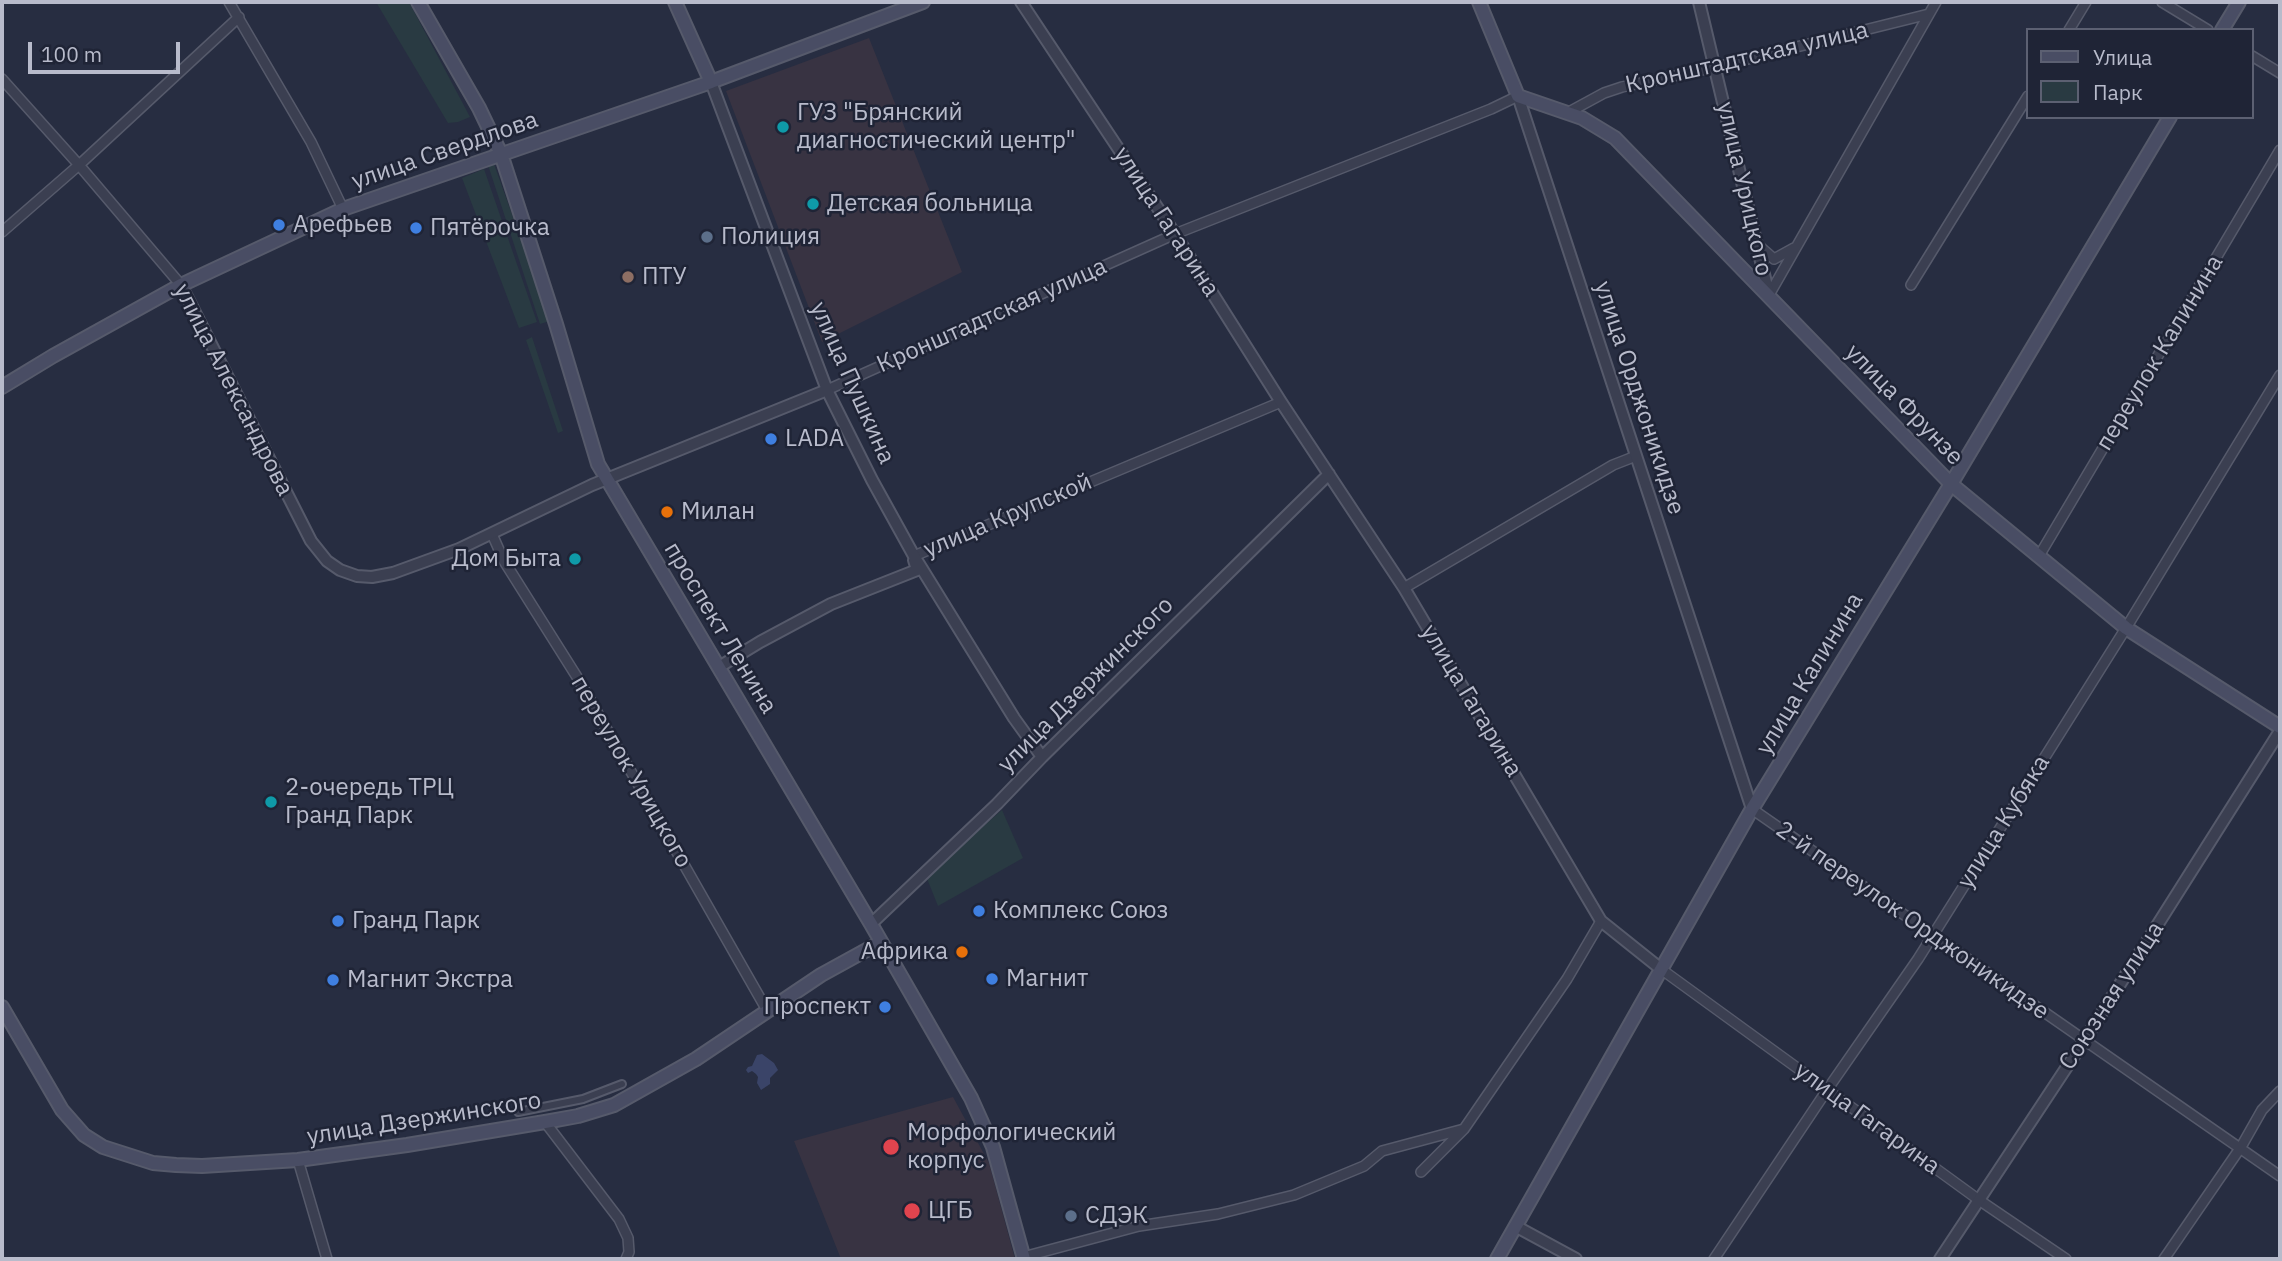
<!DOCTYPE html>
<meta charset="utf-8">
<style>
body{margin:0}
#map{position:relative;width:2282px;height:1261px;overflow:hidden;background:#272d41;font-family:"IBM Plex Sans",sans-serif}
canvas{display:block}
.frame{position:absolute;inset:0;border:4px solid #b8bbcb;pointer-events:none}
.legend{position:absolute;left:2026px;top:28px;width:228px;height:91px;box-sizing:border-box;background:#1f2436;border:2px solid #5c6072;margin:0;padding:9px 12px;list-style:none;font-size:21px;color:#b8bbcb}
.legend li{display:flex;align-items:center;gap:14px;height:35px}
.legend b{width:35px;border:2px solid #5c6072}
.scale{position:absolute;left:28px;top:42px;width:152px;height:32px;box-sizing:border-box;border:4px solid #b8bbcb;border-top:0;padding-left:9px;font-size:21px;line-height:24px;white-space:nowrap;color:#b8bbcb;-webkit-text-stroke:5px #1f2436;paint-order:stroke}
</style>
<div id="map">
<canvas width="2282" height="1261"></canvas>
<div class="frame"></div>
<ul class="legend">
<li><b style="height:9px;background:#494d64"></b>Улица</li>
<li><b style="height:19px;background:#293a42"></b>Парк</li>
</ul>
<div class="scale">100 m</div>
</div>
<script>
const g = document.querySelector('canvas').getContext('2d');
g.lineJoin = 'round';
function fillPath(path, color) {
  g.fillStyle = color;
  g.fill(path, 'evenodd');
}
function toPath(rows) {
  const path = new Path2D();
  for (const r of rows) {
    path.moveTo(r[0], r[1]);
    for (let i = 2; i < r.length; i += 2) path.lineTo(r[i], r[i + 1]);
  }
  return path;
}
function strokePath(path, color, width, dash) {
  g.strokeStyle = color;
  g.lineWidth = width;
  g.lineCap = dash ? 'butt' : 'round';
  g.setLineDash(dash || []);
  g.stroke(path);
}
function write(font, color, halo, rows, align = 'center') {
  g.font = font + ' "IBM Plex Sans",sans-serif';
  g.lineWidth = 5;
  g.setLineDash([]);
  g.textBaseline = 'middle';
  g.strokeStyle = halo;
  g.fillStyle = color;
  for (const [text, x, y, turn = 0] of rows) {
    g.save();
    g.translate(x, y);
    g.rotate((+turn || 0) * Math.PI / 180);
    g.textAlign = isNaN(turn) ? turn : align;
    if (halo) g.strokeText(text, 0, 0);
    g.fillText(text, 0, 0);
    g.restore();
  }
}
const medical = toPath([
 [869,38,962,272,822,342,726,91],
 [953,1097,989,1163,1015,1259,841,1259,794,1141]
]);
const green = toPath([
 [376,2,409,2,470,117,458,122,448,123],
 [494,164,550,321,540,324,488,165],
 [484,169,537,322,519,328,462,178],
 [532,337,563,431,558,433,526,340],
 [1002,810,1023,858,938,906,926,876]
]);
const water = toPath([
 [762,1054,774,1063,778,1070,770,1078,770,1084,761,1090,757,1083,758,1077,756,1074,752,1071,748,1073,746,1070,748,1067,752,1066,757,1055]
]);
const pedestrian = toPath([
 [518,1112,583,1099,622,1084]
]);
const minor = toPath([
 [229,2,311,142,343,209],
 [2162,2,2208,30],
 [2069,30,2086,2],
 [2252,56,2280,73],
 [2,79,79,165,181,285],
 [1569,112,1604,93,1622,87,1716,67,1929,14],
 [2,232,79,165,239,17],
 [1758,245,1774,259,1794,248],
 [1911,285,2028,96],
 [1769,295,1936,2],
 [827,390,1175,234,1491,109,1518,96],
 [492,534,504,561,577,677,768,1012],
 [914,556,1281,402],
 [2039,556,2280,150],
 [1404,588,1613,465,1636,456],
 [1752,809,2280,1176],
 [1661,969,1979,1200,2066,1259],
 [545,1122,619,1219,628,1238,629,1252,626,1259],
 [298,1160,327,1259],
 [1421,1172,1464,1129,1567,979,1601,921],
 [1023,1257,1139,1226,1218,1214,1294,1195,1364,1166,1382,1151,1464,1129],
 [1714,1259,1827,1090,1918,959,2126,628,2280,375],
 [2164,1259,2241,1147,2262,1110,2280,1091]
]);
const tertiary = toPath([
 [1021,2,1175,234,1281,402,1404,588,1601,921,1661,969],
 [1699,2,1769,295],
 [711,82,827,390,872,480,914,556,1014,718,1042,757],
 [1518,96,1752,809],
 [181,285,311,541,327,561,340,570,357,576,372,577,393,573,459,549,592,485,827,390],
 [719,667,760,642,831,604,917,570,914,560],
 [871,924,997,804,1042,757,1329,474],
 [1517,1227,1576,1259],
 [1940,1259,2084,1041,2280,731]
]);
const secondary = toPath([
 [418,2,479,108,501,154,556,324,598,464,871,924,971,1098,993,1147,1024,1259],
 [675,2,711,82],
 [1479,2,1518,96,1582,118,1615,138,1951,484,2126,628,2280,727],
 [2222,30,2239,2],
 [2,387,53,356,181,285,343,209,711,82,923,2],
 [2,1007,62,1110,84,1135,103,1147,153,1163,176,1165,202,1166,298,1160,407,1145,545,1122,578,1116,614,1105,696,1059,821,975,881,942],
 [1497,1259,1752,809,1951,484,2170,117]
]);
const markers = [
 [783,127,7,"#0f9aa8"],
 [813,204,7,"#0f9aa8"],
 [279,225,7,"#3f7fe0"],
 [416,228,7,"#3f7fe0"],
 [707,237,7,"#5c6f8a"],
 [628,277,7,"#8d6e63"],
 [771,439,7,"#3f7fe0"],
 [667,512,7,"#e8710a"],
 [575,559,7,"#0f9aa8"],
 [271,802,7,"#0f9aa8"],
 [979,911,7,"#3f7fe0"],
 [338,921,7,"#3f7fe0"],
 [962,952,7,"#e8710a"],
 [992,979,7,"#3f7fe0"],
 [333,980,7,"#3f7fe0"],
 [885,1007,7,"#3f7fe0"],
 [891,1147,9,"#e0444e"],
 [912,1211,9,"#e0444e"],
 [1071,1216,7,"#5c6f8a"]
];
const streetNames = [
 ["Кронштадтская улица",1747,58,-13],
 ["улица Свердлова",445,151,-19],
 ["улица Урицкого",1744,189,77],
 ["улица Гагарина",1166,222,57],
 ["Кронштадтская улица",992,316,-24],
 ["переулок Калинина",2160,353,-59],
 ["улица Пушкина",852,383,66],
 ["улица Александрова",233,390,63],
 ["улица Орджоникидзе",1639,398,72],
 ["улица Фрунзе",1904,405,46],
 ["улица Крупской",1008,516,-23],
 ["проспект Ленина",720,628,59],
 ["улица Калинина",1810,674,-59],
 ["улица Дзержинского",1086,685,-45],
 ["улица Гагарина",1471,701,59],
 ["переулок Урицкого",631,772,60],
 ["улица Кубяка",2004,822,-58],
 ["2-й переулок Орджоникидзе",1912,921,35],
 ["Союзная улица",2112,996,-57],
 ["улица Дзержинского",424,1119,-9],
 ["улица Гагарина",1867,1119,36]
];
const poiNames = [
 ["ГУЗ \"Брянский",797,113],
 ["диагностический центр\"",797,141],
 ["Детская больница",827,204],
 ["Арефьев",293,225],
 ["Пятёрочка",430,228],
 ["Полиция",721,237],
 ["ПТУ",642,277],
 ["LADA",785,439],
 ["Милан",681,512],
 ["Дом Быта",561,559,"right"],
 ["2-очередь ТРЦ",285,788],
 ["Гранд Парк",285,816],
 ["Комплекс Союз",993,911],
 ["Гранд Парк",352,921],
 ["Африка",948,952,"right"],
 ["Магнит",1006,979],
 ["Магнит Экстра",347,980],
 ["Проспект",871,1007,"right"],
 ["Морфологический",907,1133],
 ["корпус",907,1161],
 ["ЦГБ",928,1211],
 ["СДЭК",1085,1216]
];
fillPath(medical, '#383342');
fillPath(green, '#293a42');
fillPath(water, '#3a4468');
strokePath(pedestrian, '#565a6b', 10);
strokePath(minor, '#565a6b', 12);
strokePath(tertiary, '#565a6b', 14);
strokePath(secondary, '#565a6b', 16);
strokePath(pedestrian, '#3b3f51', 6);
strokePath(minor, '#3b3f51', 9);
strokePath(tertiary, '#3b3f51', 10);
strokePath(secondary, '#494d64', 12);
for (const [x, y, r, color] of markers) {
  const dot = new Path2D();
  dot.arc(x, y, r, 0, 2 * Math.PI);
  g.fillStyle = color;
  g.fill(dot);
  strokePath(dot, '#1f2436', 2.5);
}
write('24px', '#b8bbcb', '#1f2436', streetNames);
write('24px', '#b8bbcb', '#1f2436', poiNames, 'left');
</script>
